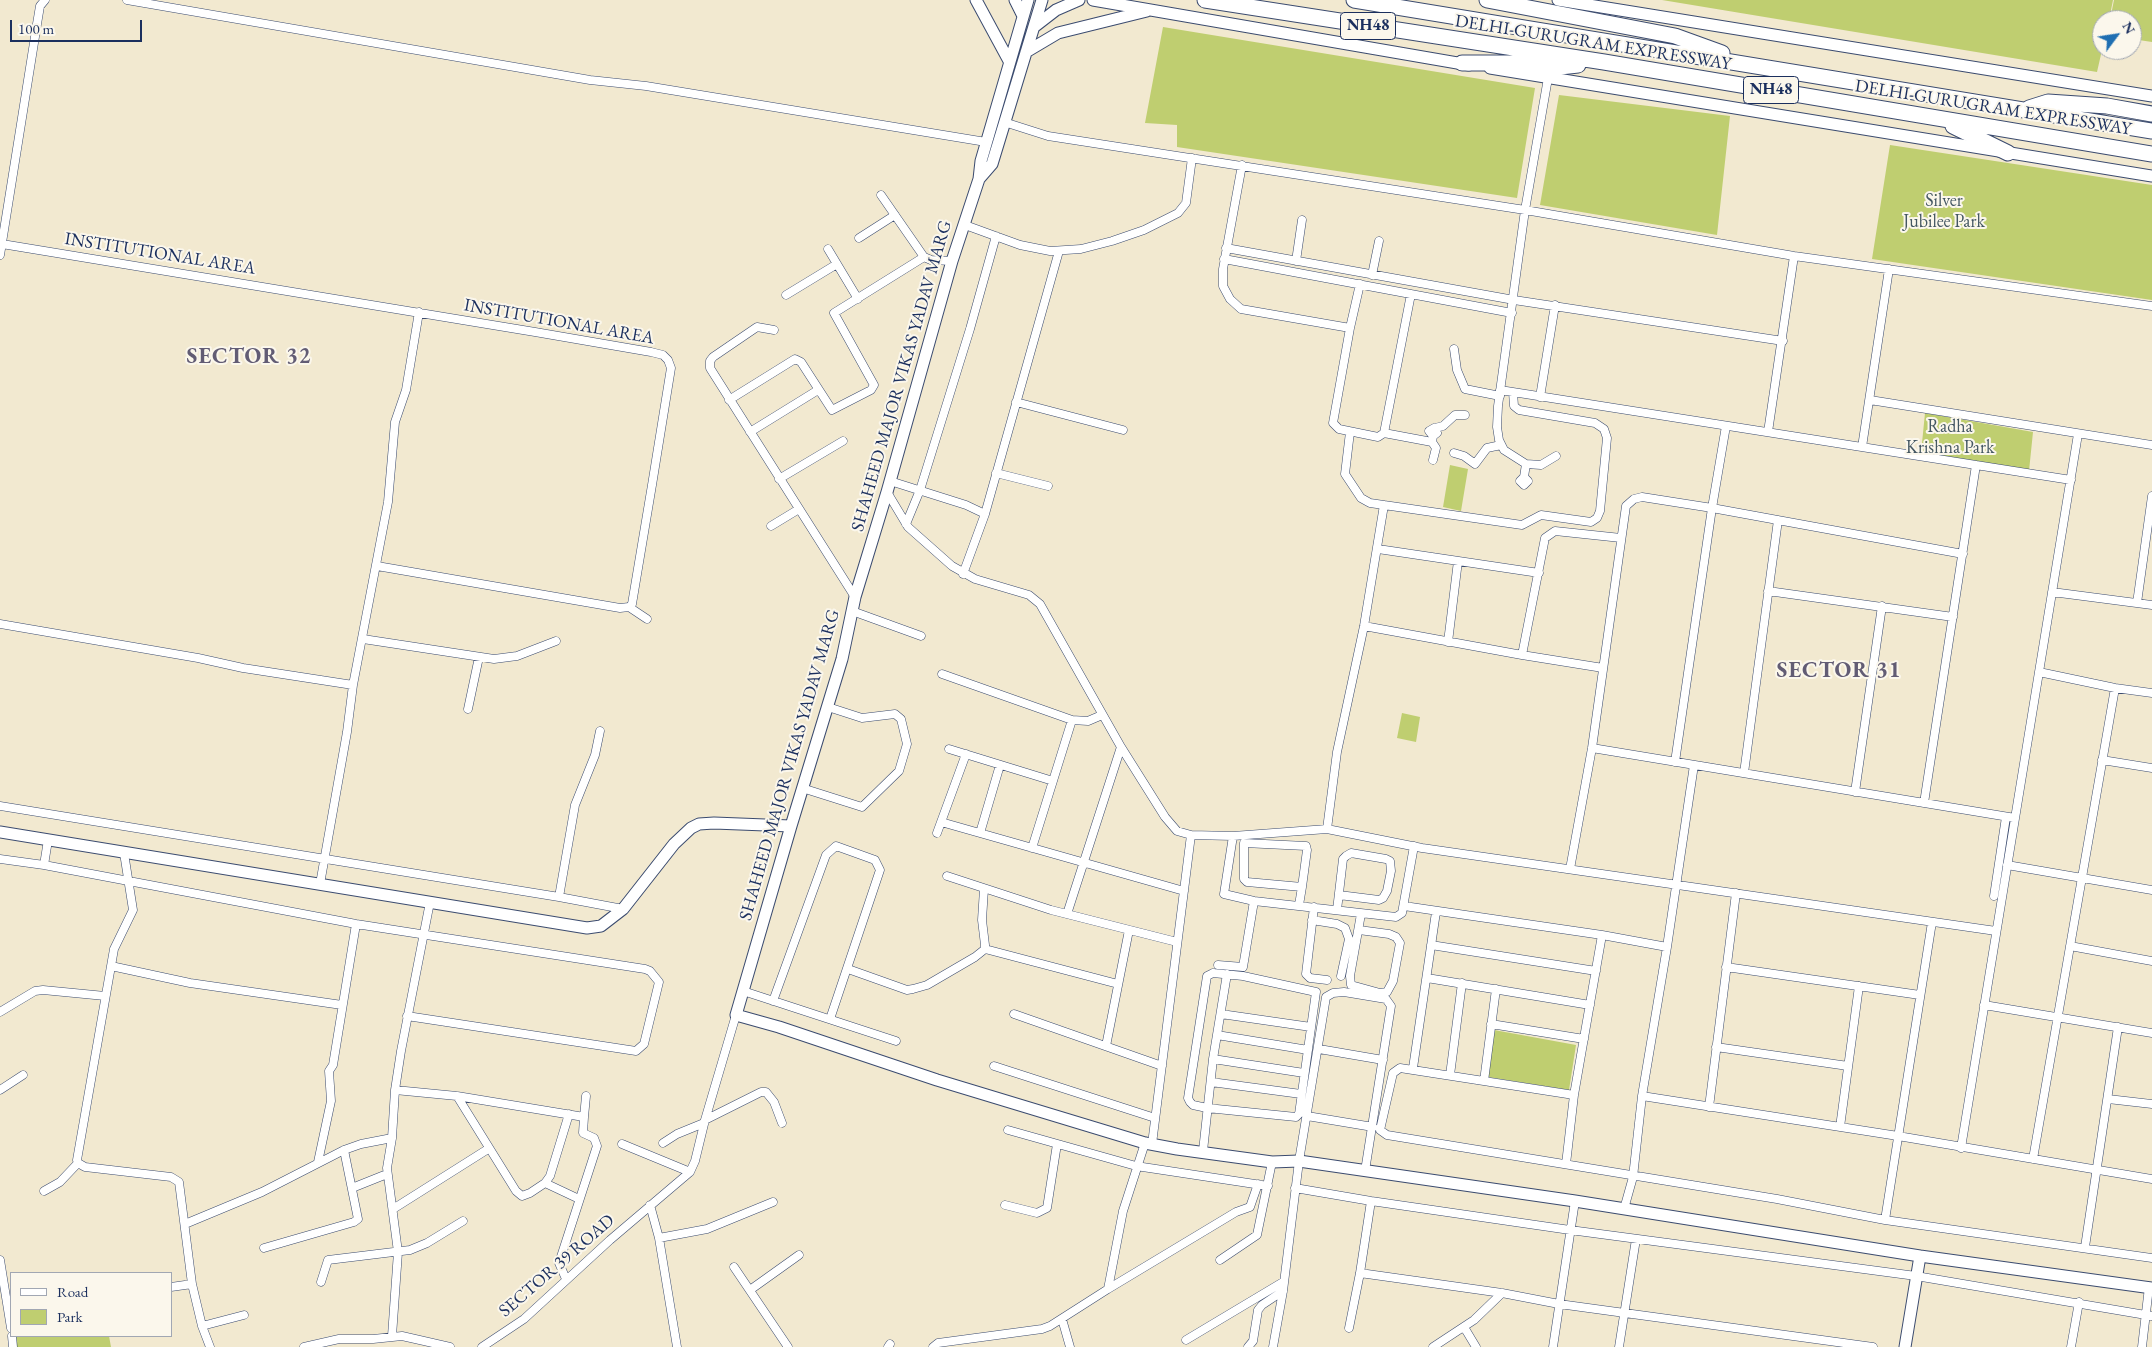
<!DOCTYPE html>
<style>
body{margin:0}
#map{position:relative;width:2152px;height:1347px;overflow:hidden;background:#f2e9d0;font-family:"EB Garamond",serif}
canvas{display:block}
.legend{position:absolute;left:10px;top:1272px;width:162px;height:65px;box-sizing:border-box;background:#fbf7ec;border:1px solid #a1a7b3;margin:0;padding:6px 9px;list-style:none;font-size:15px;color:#1b2f5e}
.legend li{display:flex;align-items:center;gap:10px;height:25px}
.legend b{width:25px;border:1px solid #a1a7b3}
.north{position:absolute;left:2092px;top:10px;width:50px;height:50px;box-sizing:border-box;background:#fbf7ec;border:1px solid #a1a7b3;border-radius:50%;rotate:59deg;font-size:14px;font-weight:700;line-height:20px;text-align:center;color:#1b2f5e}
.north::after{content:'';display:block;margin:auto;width:18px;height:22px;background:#1f6fb2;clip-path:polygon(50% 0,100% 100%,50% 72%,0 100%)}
.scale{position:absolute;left:10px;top:20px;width:132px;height:22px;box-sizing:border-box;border:2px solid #1b2f5e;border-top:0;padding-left:6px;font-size:15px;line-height:18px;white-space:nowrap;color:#1b2f5e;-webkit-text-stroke:4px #fbf7ec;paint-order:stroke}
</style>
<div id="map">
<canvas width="2152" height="1347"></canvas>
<ul class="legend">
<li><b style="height:6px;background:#fff"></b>Road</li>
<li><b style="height:14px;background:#bfce70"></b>Park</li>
</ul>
<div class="north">N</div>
<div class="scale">100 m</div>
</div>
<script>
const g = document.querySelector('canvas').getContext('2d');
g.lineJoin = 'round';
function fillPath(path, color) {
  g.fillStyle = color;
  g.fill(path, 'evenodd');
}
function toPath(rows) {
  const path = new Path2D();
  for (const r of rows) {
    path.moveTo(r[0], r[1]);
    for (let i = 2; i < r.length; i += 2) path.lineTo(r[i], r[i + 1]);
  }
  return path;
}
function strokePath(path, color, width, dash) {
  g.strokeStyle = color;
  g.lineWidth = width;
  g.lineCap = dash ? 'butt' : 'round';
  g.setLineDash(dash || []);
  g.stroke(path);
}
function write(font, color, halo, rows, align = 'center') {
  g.font = font + ' "EB Garamond",serif';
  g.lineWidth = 4;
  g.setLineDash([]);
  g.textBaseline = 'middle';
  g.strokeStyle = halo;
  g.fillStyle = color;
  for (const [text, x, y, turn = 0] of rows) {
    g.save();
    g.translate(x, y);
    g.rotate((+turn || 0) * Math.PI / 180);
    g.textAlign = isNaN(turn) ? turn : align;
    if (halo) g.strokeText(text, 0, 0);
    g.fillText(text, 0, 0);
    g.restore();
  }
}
const green = toPath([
 [1662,0,2113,0,2109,20,2102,20,2102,50,2097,72],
 [2114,0,2152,0,2152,42,2132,39,2132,20,2110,20],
 [1163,27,1535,88,1517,198,1177,147,1177,125,1145,123],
 [1559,95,1730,116,1717,235,1540,205],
 [1890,145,2152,185,2152,300,1872,259],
 [1925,413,2033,432,2029,471,1921,453],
 [1450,465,1468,469,1461,511,1443,507],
 [1402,713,1420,717,1416,742,1397,738],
 [1494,1030,1576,1045,1569,1090,1488,1077],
 [12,1336,109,1336,111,1347,13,1347]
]);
const street = toPath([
 [127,0,590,80,646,86,986,142],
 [1548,78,1525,210,1498,406,1497,427,1499,440,1504,450,1526,464,1541,465,1556,456],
 [1004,122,1048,136,1525,210,1794,256,2152,306],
 [1242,165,1223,269,1223,286,1230,299,1241,309,1350,328],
 [881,195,924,257,931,260,952,261],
 [965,225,1020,245,1050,251,1081,249,1112,241,1144,230,1178,213,1186,203,1192,158],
 [859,238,895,215],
 [2,244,535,332,651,352,663,355,668,360,671,368,652,485,632,604,629,607,620,608,377,566],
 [1226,248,1514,300,1783,341],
 [828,249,858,299],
 [0,255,37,24,40,6,45,0],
 [1224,259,1512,313],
 [1296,261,1302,220],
 [1372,275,1379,241],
 [1360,284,1350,328,1333,423,1339,429,1378,437,1384,433,1411,294],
 [786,295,837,264],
 [774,330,757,327,713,357,710,361,710,368,855,597],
 [1454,349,1457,370,1465,389,1500,396],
 [1500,390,2071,480],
 [1540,397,1555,305],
 [729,400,795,359,801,362,832,410,871,390,874,385,834,313,924,257],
 [1870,400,2152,445],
 [1016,402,1123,430],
 [1435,428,1443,426,1455,415,1465,415],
 [750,432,818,390],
 [1350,432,1345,474,1361,498,1370,503,1522,525,1541,515,1591,522,1597,518,1600,511,1607,438,1604,429,1595,423,1519,410,1514,406,1513,392],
 [1768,432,1794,256],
 [1384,433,1432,442,1436,448,1433,460],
 [1432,442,1433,436,1429,431,1434,428,1437,433,1433,436],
 [1862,447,1889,269],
 [1454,453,1464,456,1475,464,1487,448,1501,445],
 [996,473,1048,486],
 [1524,477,1528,481,1524,485,1520,481,1524,477,1526,464],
 [779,479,843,441],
 [890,481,966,505,985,514],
 [887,492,908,527,952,566,975,579,1029,595,1040,604,1121,747,1165,817,1177,831,1191,835,1233,836,1327,829,1422,848,1996,931],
 [906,524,920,490,970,329,996,236],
 [771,526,799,509],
 [1378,549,1539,573],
 [963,574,985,514,1059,251],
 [1768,591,1953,617],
 [2052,592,2152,605],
 [2137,603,2152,496],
 [629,607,647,619],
 [852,611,921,636],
 [0,624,198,658,243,668,353,685],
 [1364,626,1522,655,1603,668],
 [363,639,494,659,517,656,556,641],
 [1448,642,1458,561],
 [1522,655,1545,538,1555,531,1621,538],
 [2039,672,2115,688,2152,693],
 [942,674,1072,720,1088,721,1102,715],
 [468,709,479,657],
 [1592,748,2015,818],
 [949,749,1053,781],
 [2102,760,2152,768],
 [1675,762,1712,508,1726,426],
 [1744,773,1778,520],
 [802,788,862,807,899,771,907,744,901,719,895,714,862,718,828,707],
 [1855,792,1882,606],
 [1924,803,1976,465],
 [0,806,559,897,623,909],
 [941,822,1184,891],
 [1327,829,1337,752,1364,626,1384,505],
 [937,833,966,754],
 [980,833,1000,765],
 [1233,836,1224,894,1254,901,1396,917,1402,913,1414,846],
 [1032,848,1072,720],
 [124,853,133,910,114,949,77,1160,78,1163,85,1167,171,1177,179,1182,192,1284,202,1326,210,1347],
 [0,859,44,865,356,924,645,969,650,971,659,982,644,1044,636,1051,407,1016],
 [44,865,48,840],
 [2007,865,2152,890],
 [1570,869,1592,748,1626,506,1634,499,1642,497,1712,508,1963,554],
 [947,876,1051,910,1177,942],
 [320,884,347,732,353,685,388,502,395,422,406,390,419,312],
 [1994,896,2006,817],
 [559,897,575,805,595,755,600,731],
 [1299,905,1302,887,1307,850,1306,846,1244,843,1244,879,1247,882,1302,887],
 [1404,906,1602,935,1667,947],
 [1314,907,1306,974,1310,978,1327,980],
 [1337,910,1343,859,1346,856,1351,853,1386,859,1390,861,1391,871,1387,891,1383,898,1379,900,1339,895],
 [1067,914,1121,747],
 [1312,920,1337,924,1345,928,1349,939,1341,976],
 [1359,930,1389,934,1396,937,1400,943,1393,981,1387,992,1380,993,1351,985,1350,976,1361,914],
 [1431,945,1596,971],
 [2070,946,2152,961],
 [985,949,1118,984],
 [1218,965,1243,967,1254,901],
 [111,966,190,983,342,1005],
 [1726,967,1920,995],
 [848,969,907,990,913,989,927,985,975,957,985,949,985,945,982,920,984,889],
 [1213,973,1243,976,1316,992,1299,1114,1296,1117,1207,1108,1193,1105,1190,1102,1188,1098,1207,976,1213,973],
 [1427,978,1590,1005],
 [743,991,896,1041],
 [773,1001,826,855,836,846,875,860,880,870,830,1019],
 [1984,1005,2152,1033],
 [0,1012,35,991,43,990,105,996],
 [1014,1014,1162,1066],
 [1221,1014,1311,1027],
 [1491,1024,1584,1039],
 [1217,1035,1308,1050],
 [1106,1046,1129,930],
 [1716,1047,1848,1066],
 [1319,1049,1383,1060],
 [1213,1059,1304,1073],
 [994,1066,1155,1118],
 [1413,1068,1436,912],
 [1450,1075,1462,983],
 [1484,1081,1496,989],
 [1211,1082,1301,1094],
 [0,1090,23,1075],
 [395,1090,457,1096,584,1117,586,1096],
 [1574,1095,1400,1068,1393,1073,1380,1130,1387,1135,1777,1199,1885,1220,2152,1258],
 [457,1096,516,1191,522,1196,530,1193,545,1183,550,1176,569,1114],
 [1642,1096,1898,1136,2152,1179],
 [2108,1099,2152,1104],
 [1709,1107,1736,893],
 [1307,1116,1373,1127],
 [705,1120,761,1092,766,1092,774,1102,782,1123],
 [1840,1127,1859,986],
 [1008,1130,1136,1166,1268,1186],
 [663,1143,677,1134,704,1123],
 [622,1144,690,1172],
 [1152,1144,1191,835],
 [1961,1148,2078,434],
 [1203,1151,1213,1059,1227,974],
 [2033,1159,2115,688],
 [318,1162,331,1101,329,1071,333,1065,356,924],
 [1566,1164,1574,1095,1602,935],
 [545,1183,579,1199],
 [352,1188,387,1174],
 [1295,1188,1371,1201,1570,1230,1916,1276,2152,1316],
 [44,1191,60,1182,78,1163],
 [650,1205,659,1238,677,1347],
 [1005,1205,1037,1213,1047,1208,1057,1144],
 [393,1209,488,1149],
 [1624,1209,1633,1177,1642,1096,1667,947,1694,765],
 [1885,1220,1932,922],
 [185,1224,262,1192,344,1150,361,1144,392,1138],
 [659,1238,707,1229,773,1202],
 [2085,1247,2118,1027],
 [264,1248,354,1222,358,1219,344,1150],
 [0,1260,11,1328],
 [1220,1260,1257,1235,1272,1162],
 [734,1267,788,1347],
 [1360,1273,1502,1293,1559,1304,1873,1347],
 [566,1279,559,1263,597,1146,594,1138,583,1133,584,1117],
 [321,1282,328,1260,410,1250,427,1243,463,1221],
 [171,1287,192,1284],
 [1108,1289,1123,1211,1145,1143],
 [750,1290,799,1255],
 [1062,1319,1070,1347],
 [202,1326,244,1315],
 [1464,1327,1476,1347],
 [1349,1328,1360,1273,1371,1201],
 [12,1336,13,1347],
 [392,1336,398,1252,387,1168,392,1138,395,1090,401,1051,430,902],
 [1186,1340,1283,1282],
 [304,1347,339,1339,373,1339,402,1336,450,1347],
 [482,1347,524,1319,610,1240,690,1172,695,1161,705,1120,736,1015],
 [888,1347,890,1344],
 [933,1347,938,1343,1042,1329,1050,1326,1108,1289,1236,1212,1250,1207,1258,1184],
 [1248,1347,1253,1341,1258,1310,1262,1305,1283,1291],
 [1273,1347,1283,1291,1299,1161,1326,997,1333,993,1344,992,1386,999,1391,1006,1365,1171],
 [1433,1347,1474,1320,1502,1293],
 [1553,1347,1575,1201],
 [1619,1347,1636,1239],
 [2071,1347,2079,1302],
 [2142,1347,2149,1287]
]);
const secondary = toPath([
 [976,0,1009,61],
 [1015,0,1023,16],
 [1028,0,981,161,979,179,952,261,887,492,855,597,842,659,791,826,736,1015,779,1027,937,1080,1145,1143,1177,1149,1272,1162,1299,1161,1575,1201,1920,1256,2152,1288],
 [1093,0,1469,65],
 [1558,0,2152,96],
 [1034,27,1056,10,1079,0],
 [1026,52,1058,33,1147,11],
 [1490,68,2152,176],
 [979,179,992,164,1042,0],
 [0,832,587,928,601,926,623,909,674,844,691,828,699,824,714,823,791,826],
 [1905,1347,1920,1256]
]);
const highway = toPath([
 [1205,0,1604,62,2152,154],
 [1354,0,2152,131],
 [1487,0,1675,36,1722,53],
 [1462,63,1524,63,1560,67,1578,65],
 [2029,108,2048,102,2107,106,2152,114],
 [1953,126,2008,153]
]);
const shields = [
 [1368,26,55],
 [1771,90,55]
];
const shieldNames = [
 ["NH48",1368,26],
 ["NH48",1771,90]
];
const streetNames = [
 ["DELHI-GURUGRAM EXPRESSWAY",1593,43,9],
 ["DELHI-GURUGRAM EXPRESSWAY",1993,108,9],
 ["INSTITUTIONAL AREA",160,254,9],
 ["INSTITUTIONAL AREA",559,322,10],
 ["SHAHEED MAJOR VIKAS YADAV MARG",902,376,-74],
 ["SHAHEED MAJOR VIKAS YADAV MARG",790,765,-74],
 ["SECTOR 39 ROAD",557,1266,-41]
];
const parkNames = [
 ["Silver",1944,201],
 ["Jubilee Park",1944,222],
 ["Radha",1950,427],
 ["Krishna Park",1950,448]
];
const districtNames = [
 ["SECTOR 32",249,357],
 ["SECTOR 31",1839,671]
];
fillPath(green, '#bfce70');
strokePath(street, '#3b4b6f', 9);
strokePath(secondary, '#3b4b6f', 13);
strokePath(highway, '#3b4b6f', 17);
strokePath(street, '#fff', 8);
strokePath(secondary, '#fff', 11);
strokePath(highway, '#fff', 15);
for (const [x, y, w] of shields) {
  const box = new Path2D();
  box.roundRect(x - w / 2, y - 13.5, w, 27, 4);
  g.fillStyle = '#fbf7ec';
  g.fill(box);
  strokePath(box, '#1b2f5e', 1);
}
write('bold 16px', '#1b2f5e', null, shieldNames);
write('18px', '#1b2f5e', '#fbf7ec', streetNames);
write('18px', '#445762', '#fbf7ec', parkNames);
g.letterSpacing = '1px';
write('bold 22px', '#625c74', '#fbf7ec', districtNames);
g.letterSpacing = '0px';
</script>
